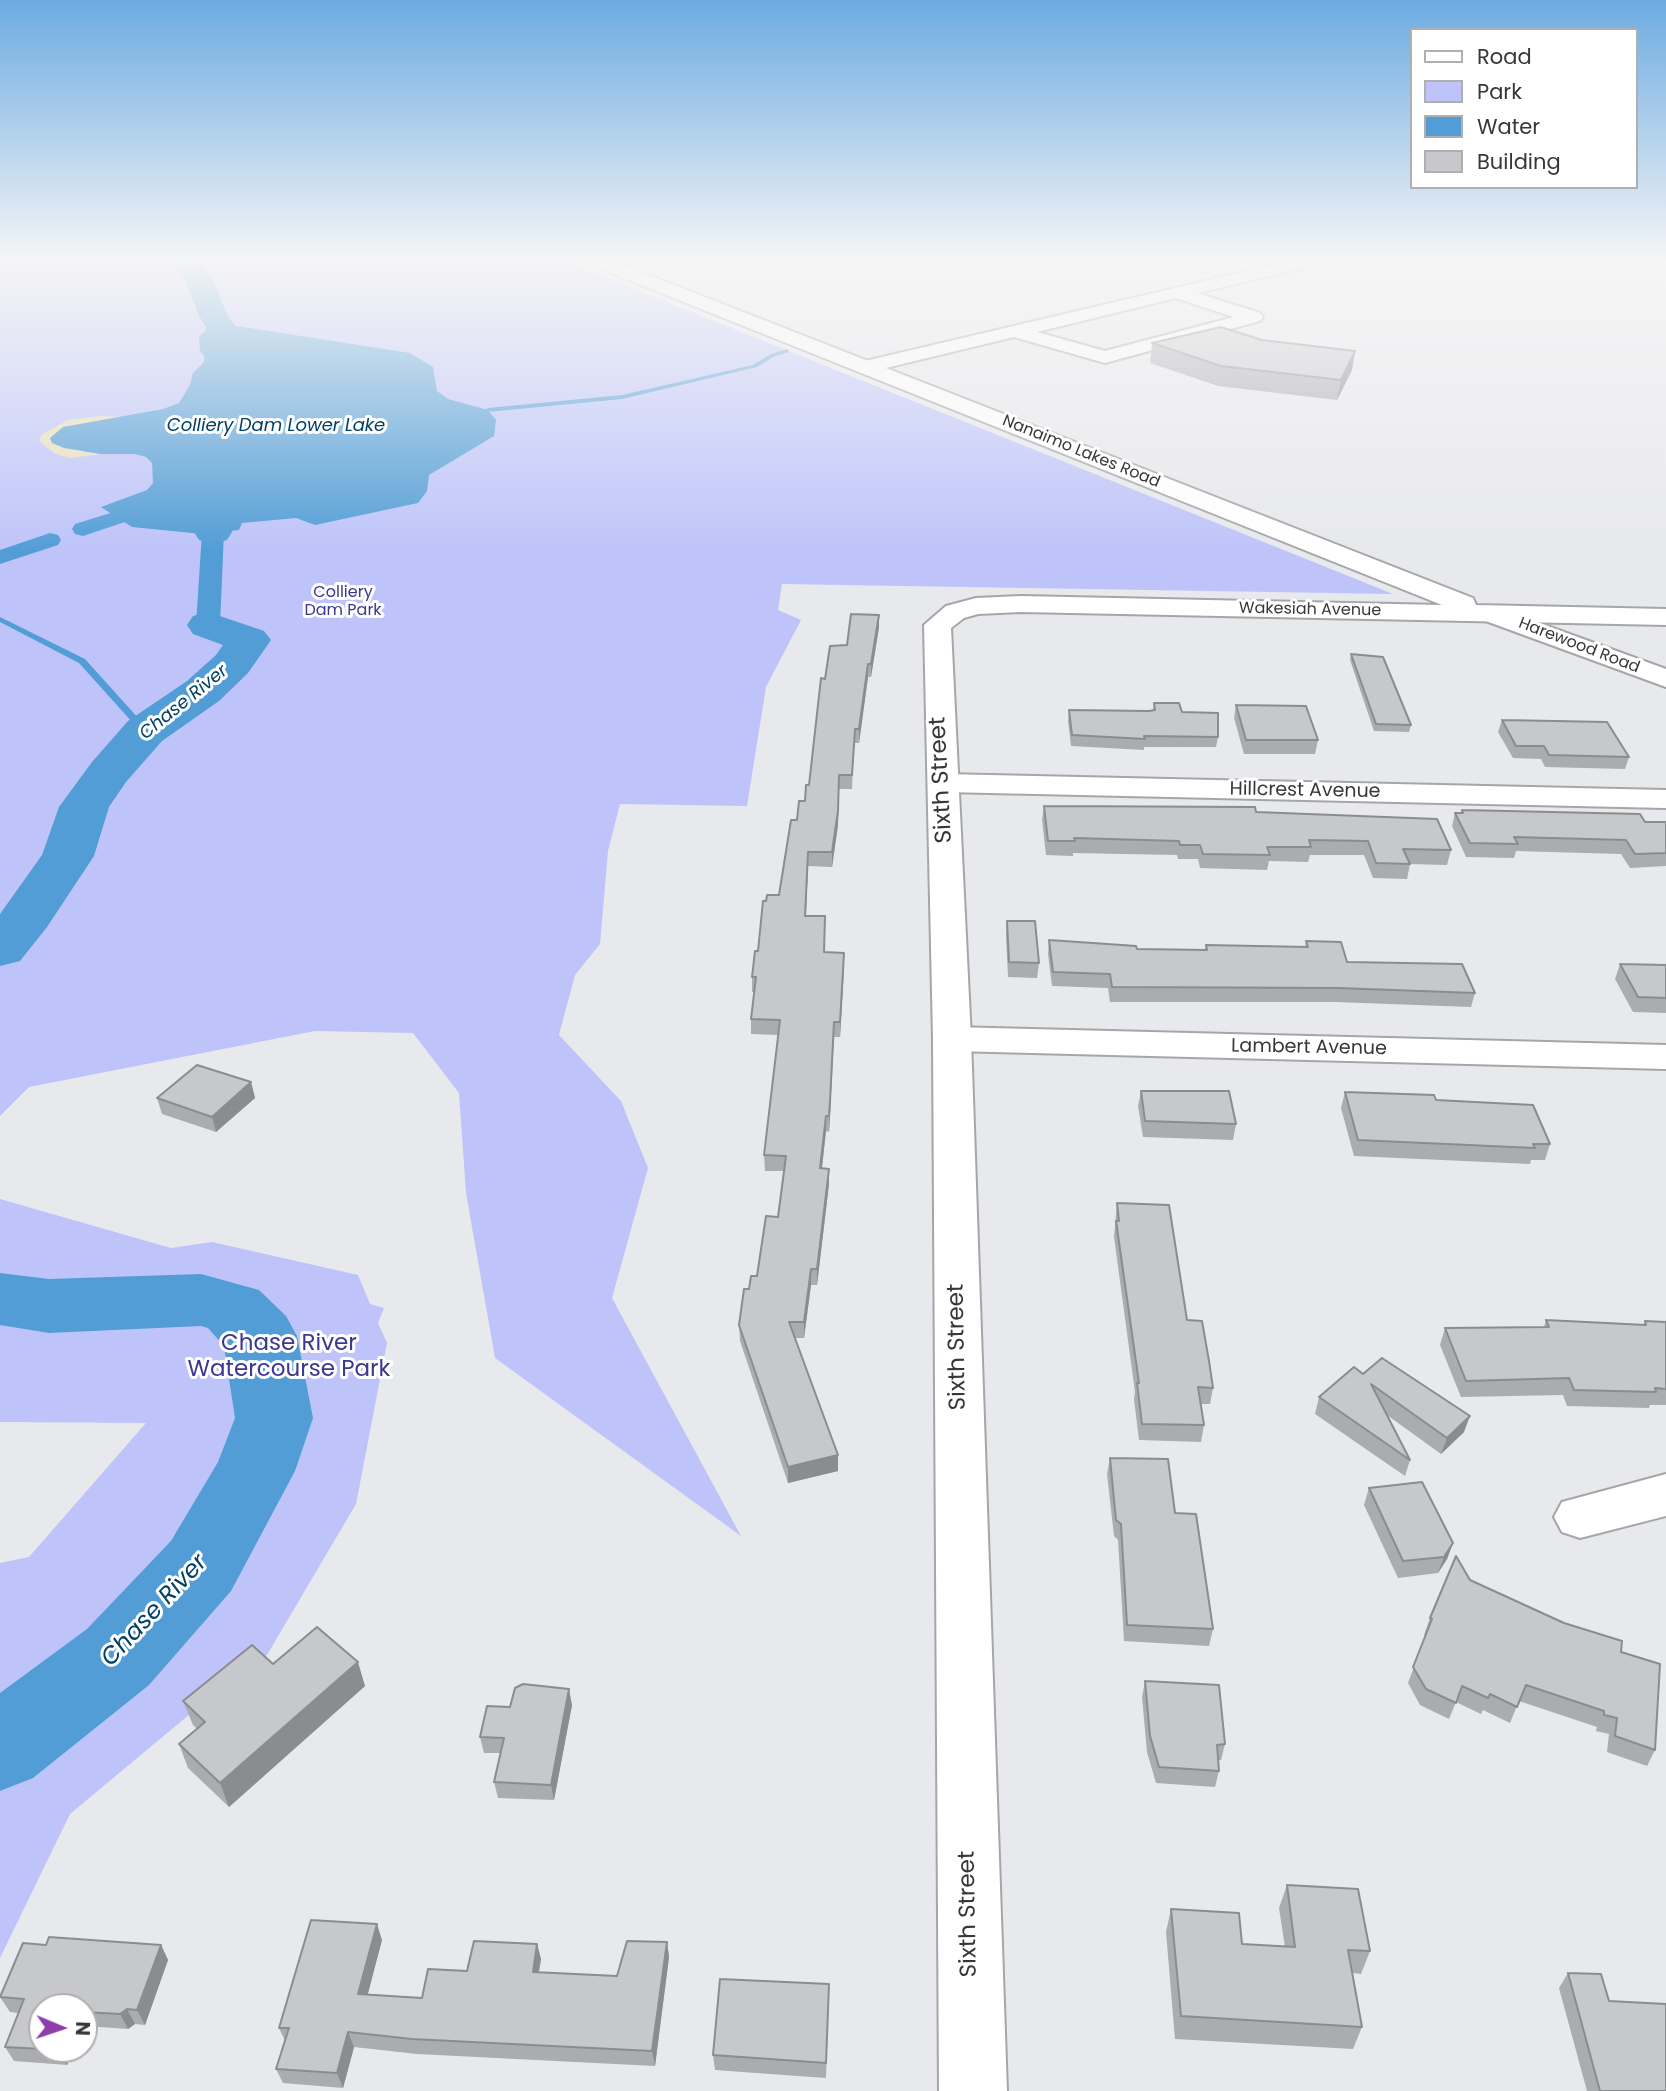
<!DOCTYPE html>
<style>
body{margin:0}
#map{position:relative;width:1666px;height:2091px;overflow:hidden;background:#e8e9ec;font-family:Poppins,sans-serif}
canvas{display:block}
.legend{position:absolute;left:1410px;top:28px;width:228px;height:161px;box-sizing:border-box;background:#fff;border:2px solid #afafaf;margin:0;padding:9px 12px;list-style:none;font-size:21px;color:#373738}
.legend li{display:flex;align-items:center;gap:14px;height:35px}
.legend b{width:35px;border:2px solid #afafaf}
.north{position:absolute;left:28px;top:1993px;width:70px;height:70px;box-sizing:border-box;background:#fff;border:2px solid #afafaf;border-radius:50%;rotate:92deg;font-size:19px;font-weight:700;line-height:28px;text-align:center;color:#373738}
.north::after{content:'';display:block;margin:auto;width:24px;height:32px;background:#8e3dac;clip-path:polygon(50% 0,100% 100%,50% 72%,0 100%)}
</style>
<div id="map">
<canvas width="1666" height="2091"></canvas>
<ul class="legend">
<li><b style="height:9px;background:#fff"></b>Road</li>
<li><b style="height:19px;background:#bec4fa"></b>Park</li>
<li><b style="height:19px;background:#529dd6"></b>Water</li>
<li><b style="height:19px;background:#c7c8cb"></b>Building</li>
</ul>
<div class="north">N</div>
</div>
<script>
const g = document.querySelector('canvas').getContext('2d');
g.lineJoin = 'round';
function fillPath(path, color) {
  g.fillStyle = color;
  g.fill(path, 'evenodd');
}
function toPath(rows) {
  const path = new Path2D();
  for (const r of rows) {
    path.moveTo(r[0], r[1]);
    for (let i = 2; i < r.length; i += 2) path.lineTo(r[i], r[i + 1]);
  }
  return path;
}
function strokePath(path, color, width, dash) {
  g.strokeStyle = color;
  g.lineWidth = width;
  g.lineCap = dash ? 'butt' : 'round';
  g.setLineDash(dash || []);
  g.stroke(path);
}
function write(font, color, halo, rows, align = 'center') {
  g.font = font + ' Poppins,sans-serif';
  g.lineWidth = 6;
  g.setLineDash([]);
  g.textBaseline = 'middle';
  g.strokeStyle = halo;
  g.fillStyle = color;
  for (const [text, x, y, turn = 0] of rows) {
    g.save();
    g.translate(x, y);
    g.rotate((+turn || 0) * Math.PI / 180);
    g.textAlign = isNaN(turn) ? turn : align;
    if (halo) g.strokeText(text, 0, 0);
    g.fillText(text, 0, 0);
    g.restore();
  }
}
const green = toPath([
 [0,259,560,259,1393,594,782,584,778,610,801,620,766,687,747,806,620,804,608,851,600,944,575,975,559,1035,621,1101,648,1168,612,1298,741,1536,495,1358,466,1193,459,1093,413,1033,315,1031,29,1087,0,1116],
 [0,1199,171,1248,212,1242,358,1275,370,1304,384,1308,378,1323,387,1343,356,1504,267,1655,238,1674,70,1814,0,1958,0,1563,29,1557,146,1423,0,1422]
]);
const sand = toPath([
 [100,416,122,417,63,427,84,452,101,454,69,458,54,453,39,441,42,434,68,420]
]);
const water = toPath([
 [237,326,410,353,433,367,437,391,448,399,488,410,496,420,494,436,429,475,427,491,418,503,315,525,296,518,242,523,239,530,202,534,132,527,101,507,147,490,153,483,152,463,146,457,135,454,101,454,64,448,52,443,50,438,63,427,163,409,179,403,190,385,193,373,207,359,200,351,199,337,204,332,221,327]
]);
const stream = toPath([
 [787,349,789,352,775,356,757,367,622,399,488,412,485,410,488,408,622,395,753,365,771,354,787,349],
 [0,617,85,659,148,729,148,733,142,733,79,663,0,622,0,617]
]);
const canal = toPath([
 [117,511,125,512,128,517,125,522,83,536,75,534,72,529,75,524,117,511],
 [213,525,221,527,224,532,220,625,217,630,208,632,199,630,196,625,202,532,205,527,213,525],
 [50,533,58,535,61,540,58,545,0,564,0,550,50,533]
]);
const river = toPath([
 [168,259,196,259,213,279,227,315,236,327,232,532,227,540,213,544,199,540,194,532,206,327,199,316,186,281,168,259],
 [208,612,264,631,271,640,248,673,219,701,162,741,126,782,109,807,94,856,47,927,20,961,0,966,0,914,42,855,59,807,92,762,128,721,187,681,216,655,223,645,193,634,187,625,193,616,208,612],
 [0,1273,49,1279,201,1274,259,1290,286,1316,297,1336,313,1418,295,1471,231,1591,149,1685,33,1778,0,1791,0,1693,87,1629,171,1541,218,1462,235,1418,224,1346,208,1328,201,1326,49,1333,0,1325,0,1273]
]);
const minor = toPath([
 [1270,259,1299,259,1306,264,1304,268,1197,293,1260,313,1263,317,1260,321,1112,361,1105,363,1014,337,865,373,855,367,865,361,1277,264,1270,259],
 [1176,298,1234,317,1105,351,1037,332,1176,298],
 [1492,606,1666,669,1666,687,1483,620,1479,614,1483,608,1492,606],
 [944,774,1666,790,1666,808,944,792,933,790,928,783,933,776,944,774],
 [952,1027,1666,1045,1666,1069,952,1051,938,1047,933,1039,938,1031,952,1027],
 [1666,1474,1666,1516,1580,1538,1562,1532,1554,1517,1562,1502,1666,1474]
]);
const tertiary = toPath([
 [584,259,608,259,1473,598,1476,605,1666,609,1666,625,1021,612,978,614,964,618,951,628,971,1039,1007,2091,939,2091,933,1039,924,625,946,606,976,598,1021,596,1442,605,586,263,584,259]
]);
const wall = toPath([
 [1262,340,1355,351,1352,370,1337,400,1218,386,1150,363,1152,343],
 [879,615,879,627,871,677,868,677,859,743,854,743,852,789,839,789,838,825,832,867,808,866,806,916,824,952,844,967,840,1037,834,1037,830,1116,829,1132,826,1131,822,1168,829,1184,817,1285,811,1285,804,1338,795,1338,838,1455,838,1471,788,1483,740,1341,739,1325,749,1289,757,1276,778,1217,784,1171,765,1171,764,1155,778,1035,751,1034,751,1019,754,992,752,992,752,977,758,951,766,901,779,895,797,820,805,801,809,785,825,679,847,645],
 [1351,654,1411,725,1409,732,1374,731,1350,660],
 [1154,703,1182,712,1218,737,1216,747,1144,747,1144,750,1071,746,1068,721,1069,710,1149,711,1153,710],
 [1236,705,1318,740,1315,754,1244,754,1234,718],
 [1502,720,1629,757,1625,769,1545,767,1541,759,1513,758,1498,732],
 [1044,806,1256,812,1451,850,1447,865,1410,864,1407,879,1373,878,1364,855,1310,855,1308,862,1269,861,1267,870,1200,868,1198,859,1178,859,1177,855,1073,853,1073,856,1046,855,1042,820],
 [1462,810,1666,822,1666,866,1630,868,1621,854,1516,851,1514,858,1466,857,1452,826,1455,813,1461,813],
 [1007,921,1039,963,1037,978,1008,977,1006,935],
 [1049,940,1137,949,1205,949,1206,945,1305,947,1306,941,1347,962,1475,993,1471,1007,1335,1002,1110,1002,1108,988,1052,986,1048,954],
 [1620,964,1666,965,1666,1013,1633,1012,1615,979],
 [251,1082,255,1098,216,1132,162,1114,157,1098],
 [1141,1091,1236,1124,1233,1140,1143,1137,1138,1106],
 [1345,1092,1436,1100,1550,1144,1545,1160,1531,1160,1530,1164,1354,1156,1341,1108],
 [1117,1203,1187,1320,1213,1388,1210,1404,1201,1404,1204,1425,1201,1442,1139,1440,1134,1399,1135,1392,1114,1237],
 [1546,1320,1643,1325,1645,1321,1666,1322,1666,1405,1650,1405,1649,1408,1567,1406,1563,1395,1461,1397,1440,1345,1445,1328,1544,1327],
 [1363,1374,1464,1432,1441,1454,1387,1415,1410,1460,1405,1476,1315,1414,1319,1397],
 [1110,1458,1175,1513,1213,1629,1209,1646,1124,1641,1118,1540,1114,1536,1107,1474],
 [1369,1488,1453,1543,1447,1559,1438,1573,1398,1578,1364,1505],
 [1470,1580,1621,1652,1655,1750,1647,1766,1607,1752,1609,1734,1596,1731,1597,1727,1519,1701,1510,1723,1483,1710,1481,1714,1456,1702,1449,1719,1420,1705,1408,1683,1426,1635,1424,1635,1430,1618],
 [273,1664,365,1686,229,1807,188,1768,179,1744,197,1729,193,1725,183,1701],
 [1145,1681,1225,1744,1221,1760,1218,1760,1219,1771,1215,1787,1156,1783,1147,1752,1142,1697],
 [572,1705,554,1800,498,1798,494,1782,501,1753,484,1753,480,1737,510,1707],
 [1287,1885,1370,1951,1361,1974,1353,1973,1362,2027,1353,2049,1175,2039,1166,1932,1171,1909,1242,1944,1285,1947,1279,1908],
 [382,1940,367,1994,422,1998,467,1971,537,1944,541,1959,539,1972,617,1976,667,1942,669,1957,655,2066,417,2054,354,2047,343,2088,283,2083,276,2069,285,2041,279,2028],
 [46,1945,161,1945,168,1960,145,2025,135,2024,128,2029,84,2026,84,2007,42,2007,73,2049,67,2065,14,2061,5,2047,18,2013,10,2012,0,1997],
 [1568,1973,1609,2001,1666,2091,1587,2091,1559,1988],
 [829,1999,826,2078,715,2070,713,2055]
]);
const shadedWall = toPath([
 [1355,351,1352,370,1337,400,1341,380],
 [879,615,879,627,871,677,871,664],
 [868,664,868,677,859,743,859,729],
 [839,775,838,825,832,867,832,852],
 [808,852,808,866,805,931,805,916],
 [844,953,844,967,840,1037,840,1022],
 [834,1022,830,1116,829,1132,829,1116],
 [251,1082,255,1098,216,1132,212,1117],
 [826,1116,826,1131,820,1184,820,1168],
 [829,1169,829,1184,817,1285,817,1269],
 [811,1269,811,1285,804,1338,804,1322],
 [1470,1416,1464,1432,1441,1454,1447,1438],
 [838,1455,838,1471,788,1483,788,1467],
 [1453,1543,1447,1559,1438,1573,1444,1557],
 [358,1662,365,1686,229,1807,220,1783],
 [569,1689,572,1705,554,1800,551,1785],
 [377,1924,382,1940,364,2009,358,1994],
 [667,1942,669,1957,655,2066,652,2051],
 [537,1944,541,1959,536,1987,533,1972],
 [161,1945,168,1960,145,2025,137,2010],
 [127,2009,135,2024,128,2029,120,2014],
 [348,2032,354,2047,343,2088,337,2073],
 [58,2049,73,2049,67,2065,58,2050]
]);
const building = toPath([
 [1221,327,1262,340,1355,351,1341,380,1221,366,1152,343,1221,327],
 [851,614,879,615,871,664,868,664,859,729,855,729,852,775,839,775,838,811,832,852,808,852,805,916,825,916,824,952,844,953,840,1022,834,1022,830,1101,829,1116,826,1116,820,1168,829,1169,817,1269,811,1269,804,1322,789,1322,838,1455,788,1467,739,1325,744,1289,749,1289,751,1276,757,1276,766,1216,778,1217,786,1156,764,1155,780,1020,751,1019,756,977,752,977,755,951,758,951,763,901,766,901,767,895,779,895,791,820,797,820,799,801,805,801,806,785,809,785,821,678,825,679,830,646,847,645,851,614],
 [1351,654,1383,657,1411,725,1376,724,1351,654],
 [1154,703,1179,703,1182,712,1218,713,1218,737,1144,736,1145,739,1072,735,1069,710,1149,711,1155,710,1154,703],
 [1236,705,1306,706,1318,740,1246,740,1236,705],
 [1502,720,1607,722,1629,757,1549,755,1544,746,1516,746,1502,720],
 [1044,806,1255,807,1256,812,1437,819,1451,850,1403,849,1410,864,1376,863,1368,841,1309,840,1311,847,1267,847,1270,855,1203,854,1200,845,1180,845,1179,841,1074,838,1075,841,1048,841,1044,806],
 [1462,810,1640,814,1645,822,1666,822,1666,853,1635,854,1626,840,1514,837,1518,844,1470,843,1455,813,1463,813,1462,810],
 [1007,921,1035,921,1039,963,1009,962,1007,921],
 [1049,940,1136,946,1137,949,1207,950,1206,945,1308,947,1306,941,1341,942,1347,962,1462,964,1475,993,1338,988,1112,987,1110,974,1053,972,1049,940],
 [1620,964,1666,965,1666,998,1638,997,1620,964],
 [197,1065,251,1082,212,1117,157,1098,197,1065],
 [1141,1091,1229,1091,1236,1124,1145,1121,1141,1091],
 [1345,1092,1434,1095,1436,1100,1533,1105,1550,1144,1533,1144,1535,1148,1358,1140,1345,1092],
 [1117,1203,1169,1205,1187,1320,1202,1321,1209,1361,1213,1388,1198,1387,1204,1425,1142,1424,1137,1383,1139,1383,1116,1221,1119,1221,1117,1203],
 [1546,1320,1646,1325,1645,1321,1666,1322,1666,1389,1655,1388,1656,1392,1574,1390,1569,1378,1466,1381,1445,1328,1549,1327,1546,1320],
 [1382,1358,1470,1416,1447,1438,1371,1384,1410,1460,1319,1397,1354,1367,1363,1374,1382,1358],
 [1110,1458,1168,1459,1175,1513,1196,1514,1213,1629,1127,1625,1121,1524,1116,1520,1110,1458],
 [1422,1482,1453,1543,1444,1557,1403,1561,1369,1488,1422,1482],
 [1456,1556,1470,1580,1564,1623,1622,1641,1621,1652,1660,1664,1655,1750,1615,1736,1617,1718,1604,1715,1604,1711,1526,1685,1517,1707,1490,1694,1488,1698,1462,1686,1456,1703,1426,1689,1413,1667,1432,1619,1430,1618,1456,1556],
 [317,1627,358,1662,220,1783,179,1744,205,1722,183,1701,252,1645,273,1664,317,1627],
 [1145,1681,1219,1685,1225,1744,1217,1745,1219,1771,1159,1767,1150,1736,1145,1681],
 [523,1684,569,1689,551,1785,494,1782,504,1738,480,1737,487,1706,510,1707,515,1688,523,1684],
 [1287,1885,1358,1889,1370,1951,1348,1950,1362,2027,1181,2016,1171,1909,1239,1913,1242,1944,1295,1947,1287,1885],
 [311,1920,377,1924,358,1994,422,1998,428,1969,467,1971,474,1941,537,1944,533,1972,617,1976,627,1941,667,1942,652,2051,412,2039,348,2032,337,2073,276,2069,289,2028,279,2028,311,1920],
 [49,1937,161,1945,137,2010,127,2009,120,2014,84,2012,84,2007,42,2007,42,2049,5,2047,24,1999,0,1997,23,1943,46,1945,49,1937],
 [1568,1973,1601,1974,1609,2001,1666,2004,1666,2091,1600,2091,1568,1973],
 [720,1979,829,1984,826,2063,713,2055,720,1979]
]);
const farStreetnames = [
 ["Nanaimo Lakes Road",1081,452,22],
 ["Wakesiah Avenue",1310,610,1],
 ["Harewood Road",1579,646,21]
];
const farParknames = [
 ["Colliery",343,593],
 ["Dam Park",343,611]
];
const farWaternames = [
 ["Colliery Dam Lower Lake",276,426],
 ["Chase River",184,703,-39]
];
const streetNames = [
 ["Hillcrest Avenue",1305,791,1],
 ["Lambert Avenue",1309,1048,1]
];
const nearStreetnames = [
 ["Sixth Street",942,780,-93],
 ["Sixth Street",958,1347,-91],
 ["Sixth Street",969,1914,-91]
];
const nearParknames = [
 ["Chase River",289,1344],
 ["Watercourse Park",289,1370]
];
const nearWaternames = [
 ["Chase River",155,1611,-47]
];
fillPath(green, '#bec4fa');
fillPath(sand, '#e9e0bb');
fillPath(water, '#529dd6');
fillPath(stream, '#529dd6');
fillPath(canal, '#529dd6');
fillPath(river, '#529dd6');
strokePath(minor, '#a6a6a9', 4);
strokePath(tertiary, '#a6a6a9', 4);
fillPath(minor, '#fff');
fillPath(tertiary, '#fff');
fillPath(wall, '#abacaf');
fillPath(shadedWall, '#8b8c8e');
fillPath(building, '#c7c8cb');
strokePath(building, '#8b8c8e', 2);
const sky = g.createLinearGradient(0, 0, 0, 552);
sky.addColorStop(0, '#6cabe1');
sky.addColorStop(0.47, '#f5f5f6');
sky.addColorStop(1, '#f5f5f600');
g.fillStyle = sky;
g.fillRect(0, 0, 1666, 552);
write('16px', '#373738', '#fff', farStreetnames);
write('16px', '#3c3891', '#fff', farParknames);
write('italic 18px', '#024065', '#fff', farWaternames);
write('19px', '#373738', '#fff', streetNames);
write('23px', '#373738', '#fff', nearStreetnames);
write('23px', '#3c3891', '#fff', nearParknames);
write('italic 24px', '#024065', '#fff', nearWaternames);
</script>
